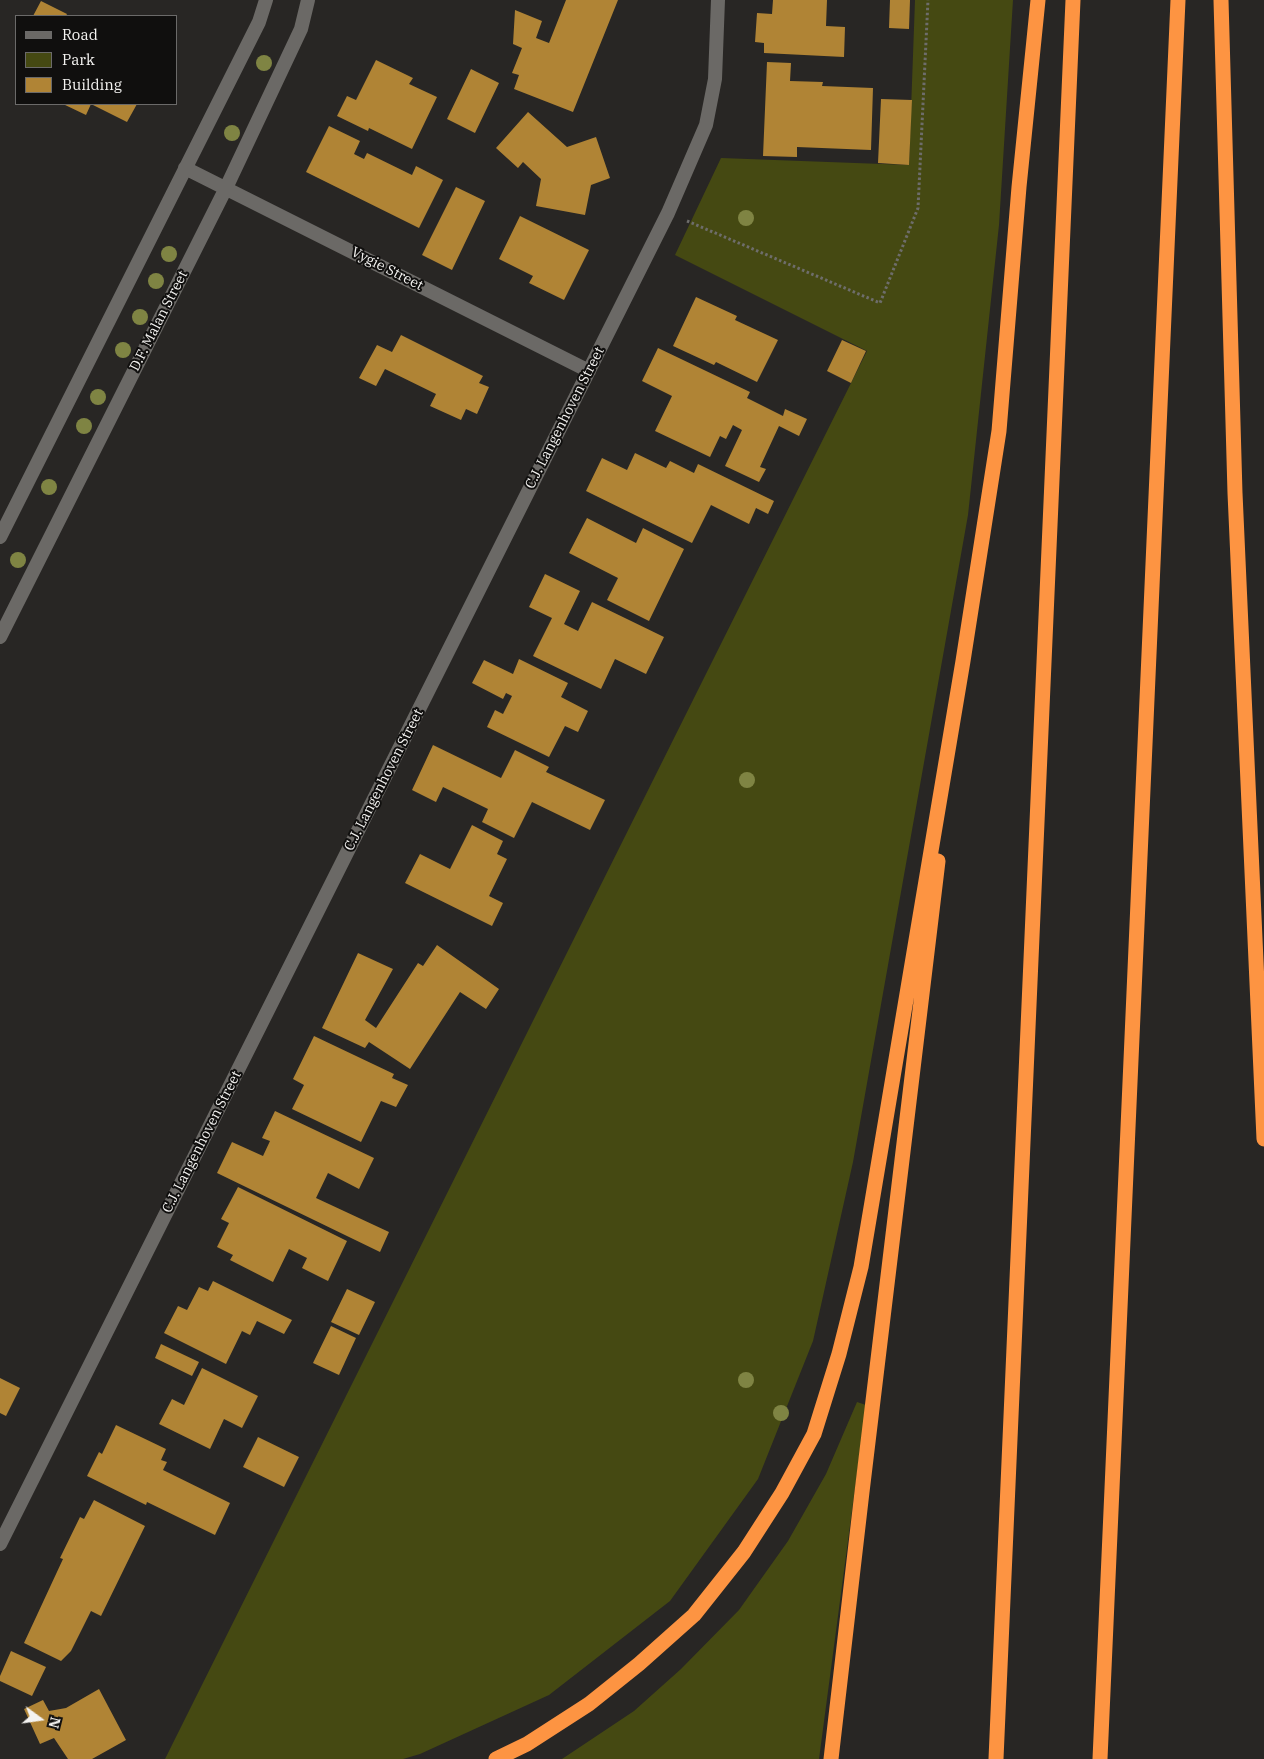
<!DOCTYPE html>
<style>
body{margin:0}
#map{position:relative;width:1264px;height:1759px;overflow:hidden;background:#282624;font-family:"IBM Plex Serif",serif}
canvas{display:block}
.legend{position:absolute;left:15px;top:15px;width:162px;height:90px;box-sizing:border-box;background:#100f0e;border:1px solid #6b6a69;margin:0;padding:6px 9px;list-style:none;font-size:15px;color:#f4f3f1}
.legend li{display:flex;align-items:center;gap:10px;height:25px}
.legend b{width:25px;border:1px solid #6b6a69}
.north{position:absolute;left:15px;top:1694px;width:50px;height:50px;-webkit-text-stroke:4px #100f0e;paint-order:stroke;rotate:104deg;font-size:14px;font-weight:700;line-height:20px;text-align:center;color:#f4f3f1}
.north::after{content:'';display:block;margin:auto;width:18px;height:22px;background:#f4f3f1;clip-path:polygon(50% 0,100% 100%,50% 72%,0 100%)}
</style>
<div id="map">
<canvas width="1264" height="1759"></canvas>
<ul class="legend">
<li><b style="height:6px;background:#6b6966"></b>Road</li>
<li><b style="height:14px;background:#454912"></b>Park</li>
<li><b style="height:14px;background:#b08435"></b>Building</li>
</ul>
<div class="north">N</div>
</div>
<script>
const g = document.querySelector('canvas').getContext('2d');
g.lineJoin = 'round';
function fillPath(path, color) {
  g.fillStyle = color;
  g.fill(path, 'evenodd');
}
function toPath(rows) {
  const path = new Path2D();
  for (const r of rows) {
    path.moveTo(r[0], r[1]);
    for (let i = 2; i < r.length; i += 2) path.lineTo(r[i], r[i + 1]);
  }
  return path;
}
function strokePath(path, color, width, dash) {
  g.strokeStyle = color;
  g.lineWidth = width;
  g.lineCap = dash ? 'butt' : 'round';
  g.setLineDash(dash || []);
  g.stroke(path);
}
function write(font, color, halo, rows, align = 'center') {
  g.font = font + ' "IBM Plex Serif",serif';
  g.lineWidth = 4;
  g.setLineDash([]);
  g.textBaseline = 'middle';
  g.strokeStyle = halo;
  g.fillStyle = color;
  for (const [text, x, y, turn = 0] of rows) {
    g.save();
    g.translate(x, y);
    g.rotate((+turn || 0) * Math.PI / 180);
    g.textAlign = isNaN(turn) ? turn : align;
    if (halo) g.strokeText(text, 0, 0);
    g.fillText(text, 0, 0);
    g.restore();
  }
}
const green = toPath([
 [915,0,1013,0,999,225,968,515,853,1162,813,1341,758,1479,670,1601,549,1695,420,1754,403,1759,165,1759,867,351,675,255,721,158,909,165],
 [857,1402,866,1405,819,1759,562,1759,634,1711,681,1669,739,1610,788,1541,826,1474]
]);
const building = toPath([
 [566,0,618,0,573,112,514,89,519,75,512,73,522,48,513,44,515,10,542,21,536,38,549,43],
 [773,0,827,0,826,26,845,27,844,57,764,53,764,43,755,42,757,13,772,14],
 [890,0,910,0,909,29,889,28],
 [41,1,67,14,66,16,33,16],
 [376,60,413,78,409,84,437,97,412,149,369,128,368,131,337,116,347,96,356,100],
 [767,62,791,63,790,81,823,82,822,86,873,88,871,150,797,147,797,157,763,156],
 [471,69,499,83,475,133,447,119],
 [881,99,912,100,909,165,878,163],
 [63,104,137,104,127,122,91,104,86,115],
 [528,112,567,147,596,137,610,178,591,185,585,215,536,206,541,179,523,162,518,168,496,148],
 [329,126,360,141,354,154,364,159,367,153,412,175,416,166,443,180,419,228,306,172],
 [456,187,485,201,452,270,422,255],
 [520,216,589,250,564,300,529,283,533,276,499,259],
 [696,297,737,316,735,320,778,340,757,382,716,362,714,365,673,346],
 [401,335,483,376,479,383,489,387,477,414,466,409,461,420,430,406,436,394,385,369,376,386,359,378,377,345,392,352],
 [842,340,866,351,851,383,827,371],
 [658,348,750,392,747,398,783,416,785,409,807,419,799,436,779,426,760,467,766,469,759,482,725,466,742,430,733,425,726,439,720,436,710,457,655,431,672,396,642,381],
 [635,453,666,468,670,461,694,473,698,464,774,501,768,514,756,508,749,524,711,505,692,543,586,491,602,458,627,470],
 [587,518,636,543,643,528,684,549,649,621,607,600,618,578,569,553],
 [545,574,580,591,564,624,578,631,592,602,664,637,646,674,615,659,601,689,533,656,552,618,529,607],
 [519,659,568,683,561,697,588,711,578,732,565,726,549,757,487,727,495,710,503,714,512,696,506,693,503,699,472,683,484,660,513,674],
 [433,745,501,778,515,750,549,767,546,772,605,800,590,830,532,802,514,838,482,822,488,809,443,787,436,802,412,790],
 [472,825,503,841,497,854,507,859,489,896,503,903,492,926,405,883,420,854,450,869],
 [437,945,499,989,486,1009,460,992,410,1069,369,1042,365,1048,322,1028,358,953,393,969,365,1020,376,1028,418,963,423,966],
 [314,1036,394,1074,392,1078,408,1085,396,1107,381,1101,361,1142,292,1109,304,1085,293,1079],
 [275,1111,374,1158,359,1189,328,1173,316,1198,389,1232,380,1252,217,1173,232,1142,263,1156,270,1141,262,1138],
 [238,1187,347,1241,328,1281,302,1268,307,1258,289,1249,273,1282,230,1260,233,1255,217,1247,229,1223,221,1219],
 [213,1281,292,1320,284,1334,257,1321,250,1335,242,1331,226,1364,164,1333,178,1306,187,1310,199,1287,208,1291],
 [347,1289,375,1302,359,1335,331,1322],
 [331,1326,356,1338,339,1375,313,1363],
 [161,1344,199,1362,192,1376,155,1358],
 [202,1368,258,1396,242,1428,224,1419,210,1449,159,1424,172,1399,184,1405],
 [0,1378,20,1388,6,1416,0,1413],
 [116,1425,166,1449,161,1460,167,1462,163,1470,230,1503,215,1535,147,1502,146,1505,87,1476,99,1452,102,1454],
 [258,1437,299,1457,284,1487,243,1467],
 [94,1500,145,1526,101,1616,91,1611,71,1651,61,1661,24,1643,63,1559,60,1558,80,1517,84,1519],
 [11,1651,46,1667,32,1696,0,1681,0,1676],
 [99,1689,126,1740,92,1759,68,1759,54,1738,40,1744,24,1709,43,1700,49,1711,66,1708]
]);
const path = toPath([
 [687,221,880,303,918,208,928,0]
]);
const minor = toPath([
 [185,168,589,371],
 [0,537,259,22,266,0],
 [0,637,226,188,301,29,308,0],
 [0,1544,668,213,706,125,715,79,718,0]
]);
const motorway = toPath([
 [1221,0,1235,493,1264,1139],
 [496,1759,527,1744,589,1704,639,1664,694,1615,744,1552,782,1493,814,1434,839,1354,861,1267,963,661,999,431,1019,187,1038,0],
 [831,1759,862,1492,938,861],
 [996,1759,1073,0],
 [1100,1759,1178,0]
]);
const trees = [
 [264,63],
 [232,133],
 [746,218],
 [169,254],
 [156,281],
 [140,317],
 [123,350],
 [98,397],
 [84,426],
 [49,487],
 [18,560],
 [747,780],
 [746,1380],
 [781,1413]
];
const streetNames = [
 ["Vygie Street",387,269,27],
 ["D.F. Malan Street",159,321,-63],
 ["C.J. Langenhoven Street",565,418,-63],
 ["C.J. Langenhoven Street",384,780,-63],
 ["C.J. Langenhoven Street",202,1142,-63]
];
fillPath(green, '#454912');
fillPath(building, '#b08435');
strokePath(path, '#6e6d6b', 3, [2.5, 2.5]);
strokePath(minor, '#6b6966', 14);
strokePath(motorway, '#fd9442', 15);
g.fillStyle = '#7f8443';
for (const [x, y] of trees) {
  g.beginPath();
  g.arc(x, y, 8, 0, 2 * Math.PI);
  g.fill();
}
write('14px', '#f4f3f1', '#100f0e', streetNames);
</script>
